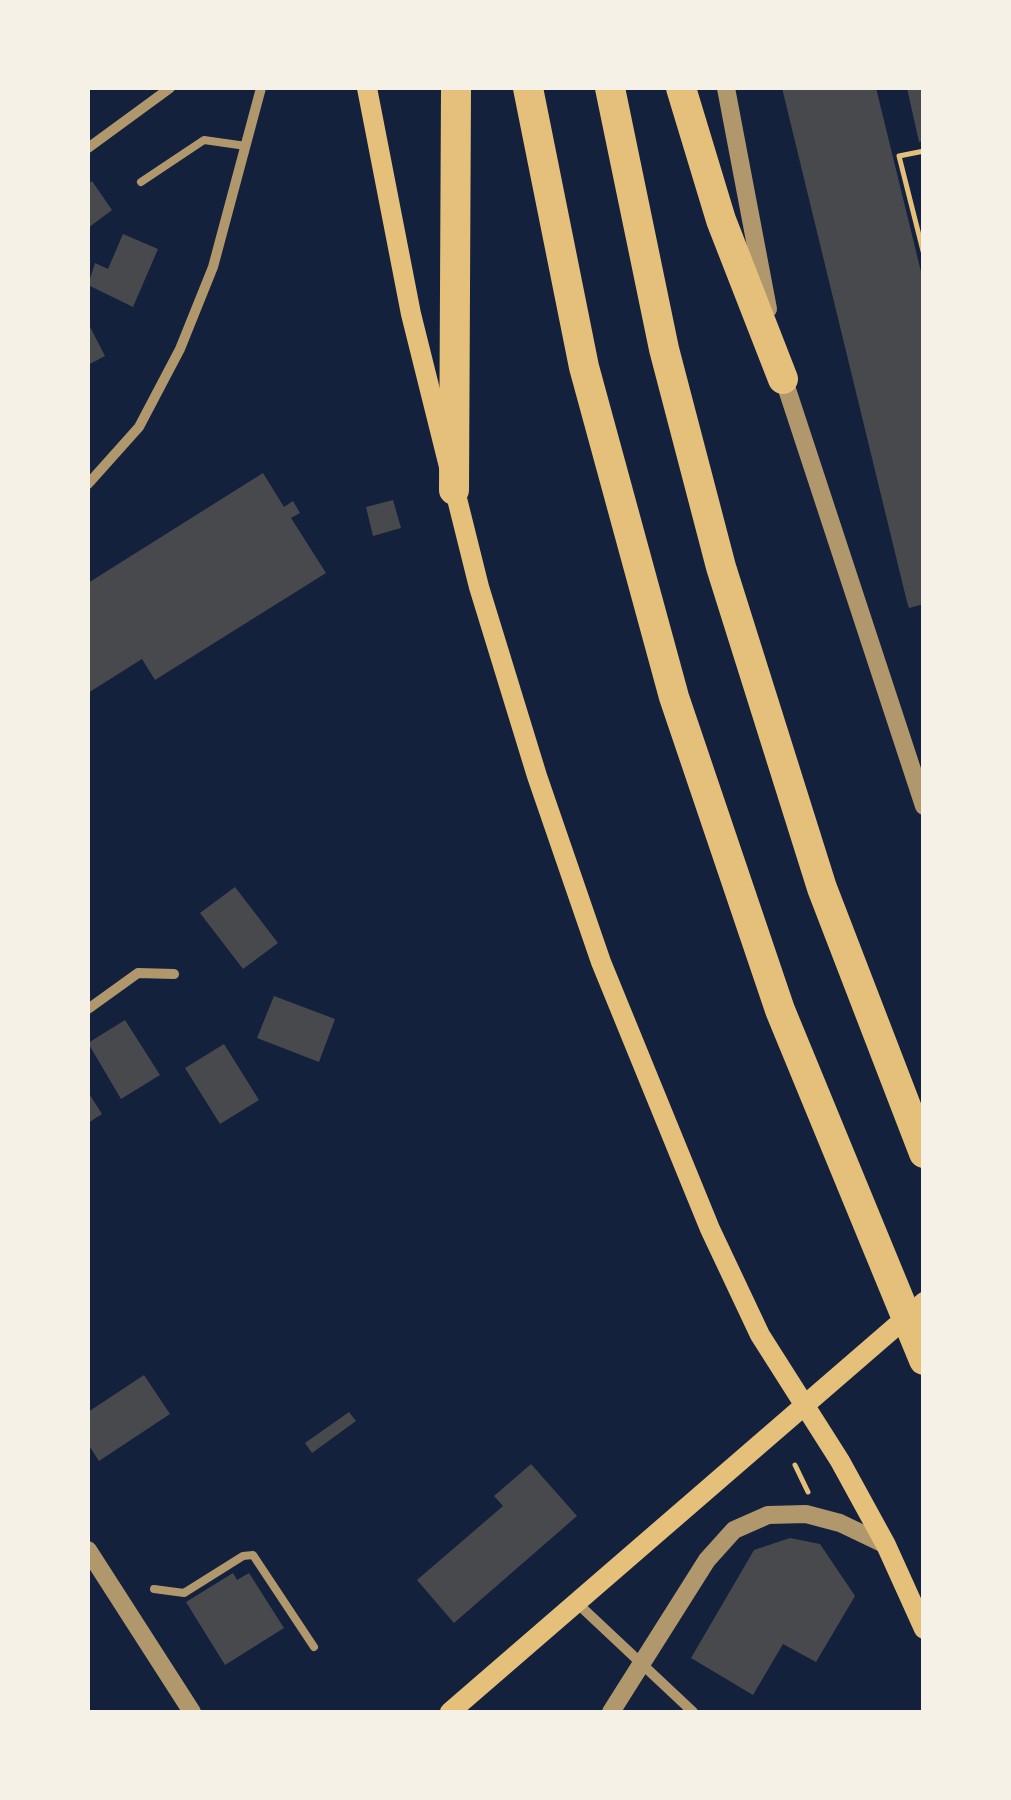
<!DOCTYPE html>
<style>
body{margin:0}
#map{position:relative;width:1011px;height:1800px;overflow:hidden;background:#14213d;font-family:"Sofia Sans Condensed",sans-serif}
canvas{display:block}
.frame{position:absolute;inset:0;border:90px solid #f6f1e7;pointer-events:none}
</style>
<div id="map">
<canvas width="1011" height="1800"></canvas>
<div class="frame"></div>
</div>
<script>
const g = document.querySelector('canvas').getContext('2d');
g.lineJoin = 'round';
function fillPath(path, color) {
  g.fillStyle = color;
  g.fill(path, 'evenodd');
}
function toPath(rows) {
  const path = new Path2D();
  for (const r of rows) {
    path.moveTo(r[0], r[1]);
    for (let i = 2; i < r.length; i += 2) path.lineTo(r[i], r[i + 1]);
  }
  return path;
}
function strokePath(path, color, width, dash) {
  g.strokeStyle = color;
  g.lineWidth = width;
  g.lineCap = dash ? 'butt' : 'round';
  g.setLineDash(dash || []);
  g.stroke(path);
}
const building = toPath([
 [782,88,876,88,924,284,924,604,909,608,907,602],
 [907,88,924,88,924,141,919,142],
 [92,181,112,210,88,228,88,184],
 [123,234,158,249,133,307,88,285,95,263,108,269],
 [88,323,105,356,88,365],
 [263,473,284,507,293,501,300,513,291,518,326,573,155,680,142,659,88,693,88,583],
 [393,500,401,528,373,536,366,507],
 [235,887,278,943,243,969,200,913],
 [274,996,335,1019,319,1062,257,1038],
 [125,1020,160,1075,121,1099,88,1043],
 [224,1044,259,1100,220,1124,185,1068],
 [88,1092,102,1114,88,1123],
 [144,1375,170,1414,99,1461,88,1444,88,1412],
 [349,1412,356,1421,312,1453,305,1443],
 [531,1464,577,1516,454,1623,417,1580,503,1506,494,1496],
 [790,1538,820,1544,855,1596,816,1662,783,1644,753,1695,691,1658,754,1550],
 [233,1573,237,1580,249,1573,284,1628,225,1665,186,1602]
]);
const path = toPath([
 [924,151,899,156,924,255],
 [795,1465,808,1492]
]);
const service = toPath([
 [141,182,204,140,246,146],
 [154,1589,184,1593,243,1556,253,1555,314,1647]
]);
const minor = toPath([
 [88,148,170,88],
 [88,484,139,427,180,349,213,267,261,88],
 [88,1009,138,973,174,974],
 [577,1603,693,1712]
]);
const tertiary = toPath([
 [726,88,768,309],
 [782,374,924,806],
 [88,1550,192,1712],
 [611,1712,707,1560,734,1530,768,1515,806,1514,840,1523,886,1545]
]);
const secondary = toPath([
 [367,88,411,314,479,587,537,776,601,962,710,1229,760,1335,840,1461,886,1545,924,1629],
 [450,1712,924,1302]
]);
const motorway = toPath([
 [528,88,584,367,674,697,780,1010,924,1360],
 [610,88,664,349,721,567,822,888,924,1153],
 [681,88,721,220,783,379],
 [454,490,456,88]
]);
fillPath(building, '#48494c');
strokePath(path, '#e5c07b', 5);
strokePath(service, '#b1986c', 8);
strokePath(minor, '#b1986c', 10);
strokePath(tertiary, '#b1986c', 18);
strokePath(secondary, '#e5c07b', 20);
strokePath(motorway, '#e5c07b', 30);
</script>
